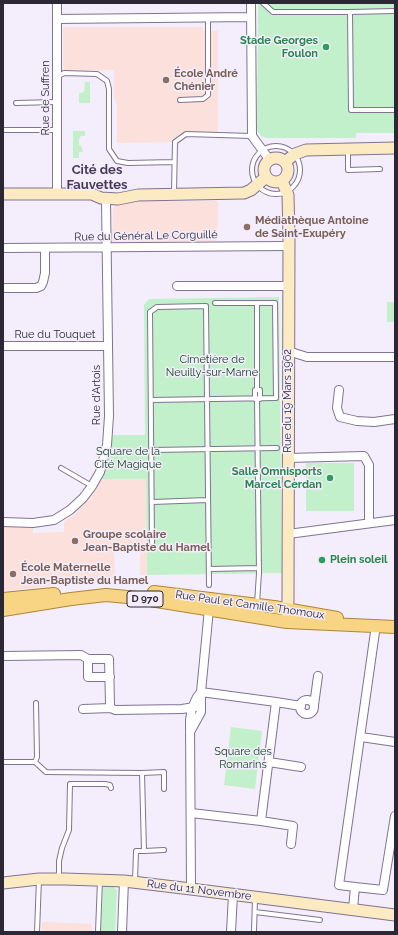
<!DOCTYPE html>
<meta charset="utf-8">
<style>
body{margin:0}
#map{position:relative;width:398px;height:935px;overflow:hidden;background:#f4eefc;font-family:Raleway,sans-serif}
canvas{display:block}
.frame{position:absolute;inset:0;border:4px solid #2c2734;pointer-events:none}
</style>
<div id="map">
<canvas width="398" height="935"></canvas>
<div class="frame"></div>
</div>
<script>
const g = document.querySelector('canvas').getContext('2d');
g.lineJoin = 'round';
function fillPath(path, color) {
  g.fillStyle = color;
  g.fill(path, 'evenodd');
}
function toPath(rows) {
  const path = new Path2D();
  for (const r of rows) {
    if (r.length === 3) {
      path.moveTo(r[0] + r[2], r[1]);
      path.arc(r[0], r[1], r[2], 0, 2 * Math.PI);
      continue;
    }
    path.moveTo(r[0], r[1]);
    for (let i = 2; i < r.length; i += 2) path.lineTo(r[i], r[i + 1]);
  }
  return path;
}
function strokePath(path, color, width, dash) {
  g.strokeStyle = color;
  g.lineWidth = width;
  g.lineCap = dash ? 'butt' : 'round';
  g.setLineDash(dash || []);
  g.stroke(path);
}
function write(font, color, halo, rows, align = 'center') {
  g.font = font + ' Raleway,sans-serif';
  g.lineWidth = 3;
  g.setLineDash([]);
  g.textBaseline = 'middle';
  g.strokeStyle = halo;
  g.fillStyle = color;
  for (const [text, x, y, turn = 0] of rows) {
    g.save();
    g.translate(x, y);
    g.rotate((+turn || 0) * Math.PI / 180);
    g.textAlign = isNaN(turn) ? turn : align;
    if (halo) g.strokeText(text, 0, 0);
    g.fillText(text, 0, 0);
    g.restore();
  }
}
const education = toPath([
 [63,27,203,27,203,31,218,31,218,133,184,133,176,137,173,142,117,143,117,106,114,97,114,70,65,70,63,65],
 [124,201,218,201,217,241,112,242,113,209,115,206],
 [101,479,146,479,147,575,140,575,140,549,114,549,115,579,3,591,3,526,33,526,33,533,64,532,64,522,78,512,77,509],
 [42,922,92,924,92,932,42,932]
]);
const green = toPath([
 [258,3,395,3,395,133,356,133,356,138,266,138,261,136,258,132,257,128],
 [85,82,90,82,90,103,79,103,79,93,84,92],
 [73,131,85,131,85,136,81,136,79,139,79,145,82,147,83,152,79,152,79,158,73,158],
 [279,297,282,573,147,575,146,479,101,479,108,461,113,435,145,435,144,305,149,299],
 [387,302,395,302,395,322,387,322],
 [306,463,354,463,354,511,306,511],
 [231,727,262,731,255,789,224,785],
 [103,886,114,887,117,891,115,932,101,932]
]);
const lane = toPath([
 [263,3,273,12,350,12],
 [395,11,350,12,351,110,395,110],
 [57,77,64,73,97,74,107,81,109,89,109,149,117,161,128,163,174,162],
 [180,100,203,99,208,95,208,17],
 [16,103,57,102],
 [3,130,57,130],
 [276,170,24],
 [348,149,348,170,380,169],
 [174,193,175,142,186,134,252,136],
 [257,303,257,390],
 [255,399,255,390,260,390,260,399],
 [257,399,259,573,257,604],
 [151,400,276,398,275,303,215,303],
 [152,450,277,448],
 [61,468,92,486],
 [152,502,208,500],
 [152,543,150,312,157,307,206,306,209,585],
 [209,569,259,568],
 [3,762,35,762,46,772,142,773,144,851,136,851,135,882],
 [35,762,37,757,36,703],
 [142,773,164,772,164,789],
 [144,851,164,850],
 [59,878,59,861,62,848,69,830,70,784,105,784,110,785,111,788],
 [255,912,320,920],
 [37,932,39,879],
 [98,932,100,880],
 [254,932,255,898]
]);
const street = toPath([
 [251,3,252,136,269,159],
 [57,19,251,17],
 [57,193,57,3],
 [3,248,289,246],
 [177,286,288,286],
 [3,288,36,288,41,286,43,282,45,273,45,248],
 [3,346,108,346],
 [288,351,307,357,395,357],
 [339,390,337,408,340,417,357,421,374,422,395,419],
 [288,458,364,456,369,465,369,523],
 [3,522,33,523,54,520,70,510,83,498,92,486,100,472,107,445,109,416,106,201,107,199],
 [288,534,395,520],
 [3,656,81,655,88,659,109,659,110,705,111,708,115,710,182,709,201,706],
 [88,659,88,677,110,677],
 [307,707,7],
 [276,702,301,706],
 [314,705,318,676],
 [83,709,111,708],
 [190,732,201,712,201,692,197,697,192,708,190,720,191,889],
 [361,737,395,742],
 [269,762,301,767],
 [191,813,261,821,276,702,201,692,209,609],
 [261,821,293,826,291,844],
 [355,887,383,890,395,816],
 [353,909,355,887,339,885,376,625],
 [122,932,124,881],
 [231,932,233,894]
]);
const secondary = toPath([
 [276,170,12],
 [286,161,295,154,306,150,395,148],
 [282,181,288,195,289,238,288,600,287,617],
 [3,194,92,194,101,198,118,199,138,195,244,193,251,190,266,177],
 [3,883,39,879,65,879,124,881,191,889,395,915]
]);
const primary = toPath([
 [154,592,274,607,337,618],
 [3,599,54,594],
 [3,610,71,599,106,595,138,598,287,622,395,627]
]);
const markers = [
 [326,47,4,"#2e9e5b"],
 [166,80,4,"#8d6e63"],
 [247,227,4,"#8d6e63"],
 [330,478,4,"#2e9e5b"],
 [75,541,4,"#8d6e63"],
 [322,560,4,"#2e9e5b"],
 [13,574,4,"#8d6e63"]
];
const shields = [
 [145,599,36]
];
const shieldNames = [
 ["D 970",145,599]
];
const leisureNames = [
 ["Stade Georges",318,41],
 ["Foulon",318,54],
 ["Salle Omnisports",322,472],
 ["Marcel Cerdan",322,485],
 ["Plein soleil",330,560,"left"]
];
const educationNames = [
 ["École André",174,74],
 ["Chénier",174,87],
 ["Médiathèque Antoine",255,221],
 ["de Saint-Exupéry",255,234],
 ["Groupe scolaire",83,535],
 ["Jean-Baptiste du Hamel",83,548],
 ["École Maternelle",21,568],
 ["Jean-Baptiste du Hamel",21,581]
];
const streetNames = [
 ["Rue de Suffren",46,98,-90],
 ["Rue du Général Le Corguillé",146,236,-1],
 ["Rue du Touquet",55,335],
 ["Rue d'Artois",97,395,-90],
 ["Rue du 19 Mars 1962",288,401,-90],
 ["Rue Paul et Camille Thomoux",250,605,8],
 ["Rue du 11 Novembre",199,890,7]
];
const parkNames = [
 ["Cimetière de",212,360],
 ["Neuilly-sur-Marne",212,373],
 ["Square de la",128,452],
 ["Cité Magique",128,465],
 ["Square des",243,752],
 ["Romarins",243,765]
];
const quarterNames = [
 ["Cité des",97,170],
 ["Fauvettes",97,185]
];
fillPath(education, '#fbe0dc');
fillPath(green, '#c2f0ca');
strokePath(lane, '#807393', 6);
strokePath(street, '#807393', 10);
strokePath(secondary, '#807393', 13);
strokePath(primary, '#ad8634', 14);
strokePath(lane, '#fff', 4);
strokePath(street, '#fff', 8);
strokePath(secondary, '#fbeac2', 11);
strokePath(primary, '#f8d585', 12);
for (const [x, y, r, color] of markers) {
  const dot = new Path2D();
  dot.arc(x, y, r, 0, 2 * Math.PI);
  g.fillStyle = color;
  g.fill(dot);
  strokePath(dot, '#f4eefc', 1.5);
}
for (const [x, y, w] of shields) {
  const box = new Path2D();
  box.roundRect(x - w / 2, y - 8, w, 16, 3);
  g.fillStyle = '#f4eefc';
  g.fill(box);
  strokePath(box, '#2c2734', 1);
}
write('bold 10px', '#2c2734', null, shieldNames);
write('bold 11px', '#27864d', '#f4eefc', leisureNames, 'right');
write('bold 11px', '#785e54', '#f4eefc', educationNames, 'left');
write('11px', '#2c2734', '#f4eefc', streetNames);
write('11px', '#0e3e1d', '#f4eefc', parkNames);
write('bold 13px', '#463a56', '#f4eefc', quarterNames);
</script>
